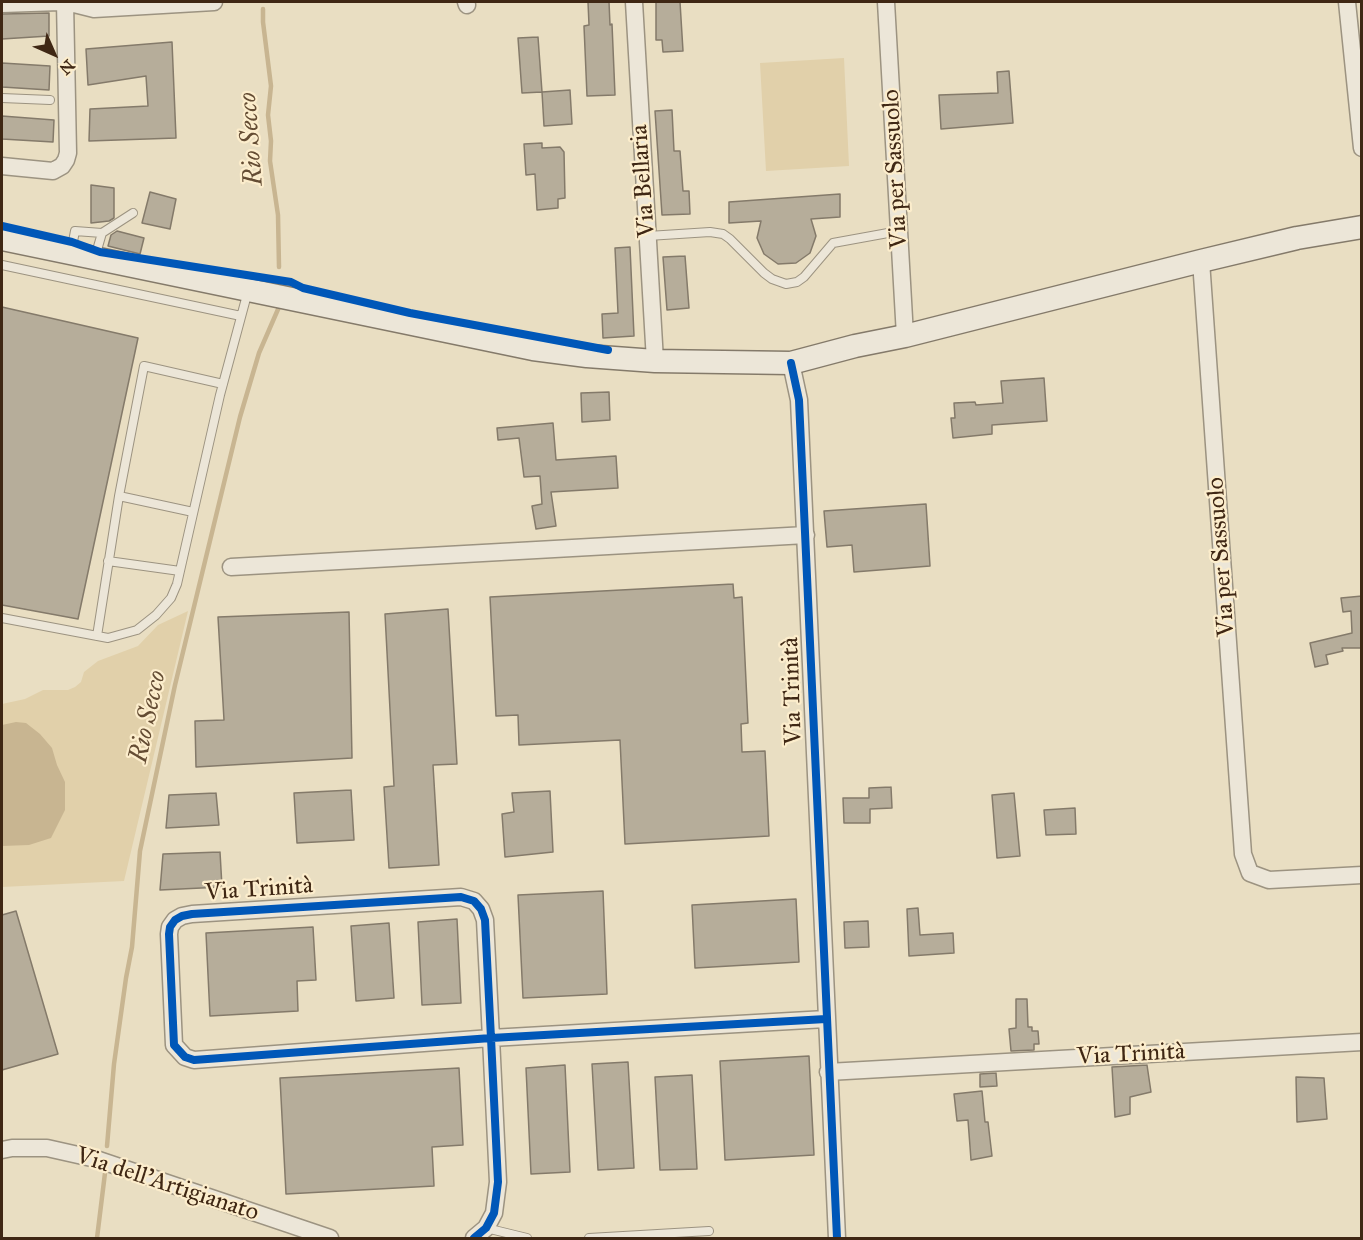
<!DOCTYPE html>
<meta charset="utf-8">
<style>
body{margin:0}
#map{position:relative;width:1363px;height:1240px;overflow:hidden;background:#e9dec2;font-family:"IM FELL Great Primer",serif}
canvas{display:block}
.frame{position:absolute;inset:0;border:3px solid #3f2714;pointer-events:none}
.north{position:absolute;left:24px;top:24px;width:60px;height:60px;-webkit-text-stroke:4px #fcedcc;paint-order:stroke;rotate:135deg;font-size:16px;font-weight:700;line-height:24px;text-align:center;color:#3f2714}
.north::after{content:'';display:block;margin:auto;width:21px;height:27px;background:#3f2714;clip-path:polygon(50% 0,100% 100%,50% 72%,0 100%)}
</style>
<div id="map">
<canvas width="1363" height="1240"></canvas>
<div class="frame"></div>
<div class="north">N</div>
</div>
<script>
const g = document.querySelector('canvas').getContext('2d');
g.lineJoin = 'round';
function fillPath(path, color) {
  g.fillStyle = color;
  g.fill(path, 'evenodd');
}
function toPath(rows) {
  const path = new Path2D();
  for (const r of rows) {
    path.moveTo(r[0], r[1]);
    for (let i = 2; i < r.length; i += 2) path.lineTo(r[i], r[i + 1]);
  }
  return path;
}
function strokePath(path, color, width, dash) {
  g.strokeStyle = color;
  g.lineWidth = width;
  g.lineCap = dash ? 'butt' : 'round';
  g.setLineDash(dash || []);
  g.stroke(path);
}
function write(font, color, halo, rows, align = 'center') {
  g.font = font + ' "IM FELL Great Primer",serif';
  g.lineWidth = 4.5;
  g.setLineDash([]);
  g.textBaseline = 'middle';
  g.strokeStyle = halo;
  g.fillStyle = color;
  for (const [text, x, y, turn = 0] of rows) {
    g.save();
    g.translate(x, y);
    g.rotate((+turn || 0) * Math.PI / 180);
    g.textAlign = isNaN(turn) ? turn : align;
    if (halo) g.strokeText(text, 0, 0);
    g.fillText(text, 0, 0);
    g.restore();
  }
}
const green = toPath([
 [844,58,849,166,766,171,760,63],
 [188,611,124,881,2,887,2,704,25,699,43,690,68,690,75,687,81,682,84,672,98,661,138,646,158,625]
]);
const water = toPath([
 [16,722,26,723,40,734,52,748,57,765,65,782,65,810,51,838,29,845,2,846,2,725]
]);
const stream = toPath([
 [263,9,263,22,271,86,268,115,271,141,270,161,278,215,279,267],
 [107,1146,114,1064,126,978,132,947,140,851,175,685,240,417,259,353,279,307],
 [97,1238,105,1173]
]);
const building = toPath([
 [588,2,609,2,610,25,612,24,615,95,587,96,584,26,589,25,588,2],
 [656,2,680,2,683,51,663,52,662,40,656,40,656,2],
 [49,13,49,36,2,39,2,14,49,13],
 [538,37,542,92,522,93,518,38,538,37],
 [172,42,176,138,89,141,90,109,148,106,146,76,88,85,86,49,172,42],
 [2,63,50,66,49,90,2,87,2,63],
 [1009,71,1013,123,941,129,939,95,998,93,997,72,1009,71],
 [570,90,572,124,544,126,542,92,570,90],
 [672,110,674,151,680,151,683,191,689,191,690,214,662,215,655,111,672,110],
 [2,116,54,120,53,142,2,139,2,116],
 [542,143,542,148,560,147,564,152,565,198,558,199,558,208,537,210,535,174,526,175,524,144,542,143],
 [91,185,114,188,114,218,109,221,91,223,91,185],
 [150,192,176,199,170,229,142,223,150,192],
 [840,194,840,217,811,219,816,236,810,253,796,263,778,264,764,254,757,238,761,221,729,223,729,202,840,194],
 [117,231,144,238,140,254,108,246,111,235,117,231],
 [630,247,634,336,603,338,602,314,618,313,615,248,630,247],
 [685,256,689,308,667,310,663,257,685,256],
 [2,307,138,338,78,619,2,605,2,307],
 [1044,378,1047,421,992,425,992,434,953,438,951,418,955,418,954,403,975,402,976,405,1003,403,1001,381,1044,378],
 [609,392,610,420,582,422,581,393,609,392],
 [553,423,556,460,616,456,618,488,551,492,556,526,536,529,532,506,542,504,540,476,524,477,519,438,498,440,497,428,553,423],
 [926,504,930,566,854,572,852,545,827,547,824,511,926,504],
 [733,584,734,598,742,597,748,723,741,724,742,752,765,751,769,836,625,844,620,740,519,745,518,715,496,716,490,597,733,584],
 [1362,596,1362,648,1342,648,1343,651,1326,655,1328,664,1315,667,1310,643,1352,633,1351,611,1343,612,1341,598,1362,596],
 [448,609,457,764,433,765,439,865,389,868,384,787,394,786,385,614,448,609],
 [349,612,352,758,196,767,195,721,224,720,218,617,349,612],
 [891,787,892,808,870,809,870,823,844,823,843,798,869,798,869,788,891,787],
 [351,790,354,840,297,843,294,793,351,790],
 [550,791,553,852,505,857,502,814,514,812,512,793,550,791],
 [216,793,219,825,166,828,169,795,216,793],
 [1014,793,1020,856,997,858,992,795,1014,793],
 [1075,808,1076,834,1046,835,1044,810,1075,808],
 [220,852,222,887,160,890,163,854,220,852],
 [603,891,607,994,523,998,518,895,603,891],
 [796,899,799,962,695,968,692,905,796,899],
 [918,908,920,935,953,933,954,953,909,956,907,909,918,908],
 [16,911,58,1054,2,1070,2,915,16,911],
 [457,919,461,1003,422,1005,418,922,457,919],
 [868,921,869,947,845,948,844,922,868,921],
 [389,923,394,998,356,1001,351,926,389,923],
 [313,927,316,980,297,981,298,1011,210,1016,206,933,313,927],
 [1016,999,1027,999,1028,1027,1032,1027,1032,1031,1038,1031,1039,1044,1034,1044,1034,1050,1011,1051,1009,1029,1016,1028,1016,999],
 [809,1056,814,1155,725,1160,720,1061,809,1056],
 [628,1062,634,1168,598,1170,592,1064,628,1062],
 [565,1065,570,1172,531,1174,526,1068,565,1065],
 [1147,1065,1151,1092,1130,1097,1130,1114,1115,1117,1112,1067,1147,1065],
 [459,1068,463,1145,432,1147,434,1186,286,1194,280,1078,459,1068],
 [996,1073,997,1086,980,1087,980,1074,996,1073],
 [692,1075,697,1169,660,1170,655,1077,692,1075],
 [1296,1077,1324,1078,1327,1119,1297,1122,1296,1077],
 [982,1091,985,1122,988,1122,992,1156,971,1160,968,1120,957,1121,954,1094,982,1091]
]);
const lane = toPath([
 [2,98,50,100],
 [648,236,710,232,723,234,730,239,764,273,772,279,786,284,797,282,804,277,833,243,899,231],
 [71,252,75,231,102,233],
 [95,257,102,233,133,213],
 [2,265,241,316],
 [193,512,119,496,144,366,223,384],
 [108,561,180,571],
 [2,618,108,638,137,630,156,615,171,598,177,584,220,395,248,291],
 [97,636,119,496],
 [486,1228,527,1238],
 [589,1238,709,1231]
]);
const street = toPath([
 [66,2,94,9,214,2],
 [466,2,467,5],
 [634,2,655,361],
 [886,2,905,336],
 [1347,2,1362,148],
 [2,4,60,2],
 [2,166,53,171,62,166,66,160,68,153,65,2],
 [1201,261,1243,854,1250,873,1269,880,1362,875],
 [791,363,799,400,837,1238],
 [231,567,806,535],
 [828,1072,1362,1042],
 [2,1150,12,1148,47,1148,96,1159,330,1238],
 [474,1238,486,1228,494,1213,498,1182,491,1038,485,920,481,909,474,901,461,897,192,914,182,916,175,920,170,927,169,934,174,1045,185,1057,194,1060,491,1038,826,1019]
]);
const secondary = toPath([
 [2,239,533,349,587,356,655,361,791,363,855,346,905,336,1201,261,1297,238,1362,227]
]);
const cycleway = toPath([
 [2,226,72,242,100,252,291,282,303,288,410,313,608,350],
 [791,363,799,400,837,1238],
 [474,1238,486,1228,494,1213,498,1182,491,1038,485,920,481,909,474,901,461,897,192,914,182,916,175,920,170,927,169,934,174,1045,185,1057,194,1060,491,1038,826,1019]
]);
const streetNames = [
 ["Via per Sassuolo",896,169,-93],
 ["Via Bellaria",644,181,-94],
 ["Via per Sassuolo",1222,557,-94],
 ["Via Trinità",793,691,-92],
 ["Via Trinità",259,890,-4],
 ["Via Trinità",1131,1055,-3],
 ["Via dell'Artigianato",167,1185,18]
];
const waterNames = [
 ["Rio Secco",252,139,-94],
 ["Rio Secco",149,717,-78]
];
fillPath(green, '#e1d0aa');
fillPath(water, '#c8b591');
strokePath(stream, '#c8b591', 4.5);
fillPath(building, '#b6ad9a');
strokePath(building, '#847a6a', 1.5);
strokePath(lane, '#9c9381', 10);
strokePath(street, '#9c9381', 19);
strokePath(secondary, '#847a6a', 25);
strokePath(lane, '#ece6d8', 8);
strokePath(street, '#ece6d8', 16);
strokePath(secondary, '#ece6d8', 22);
strokePath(cycleway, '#0057b8', 8);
write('24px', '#3f2714', '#fcedcc', streetNames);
write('italic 26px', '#644c33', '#fcedcc', waterNames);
</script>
